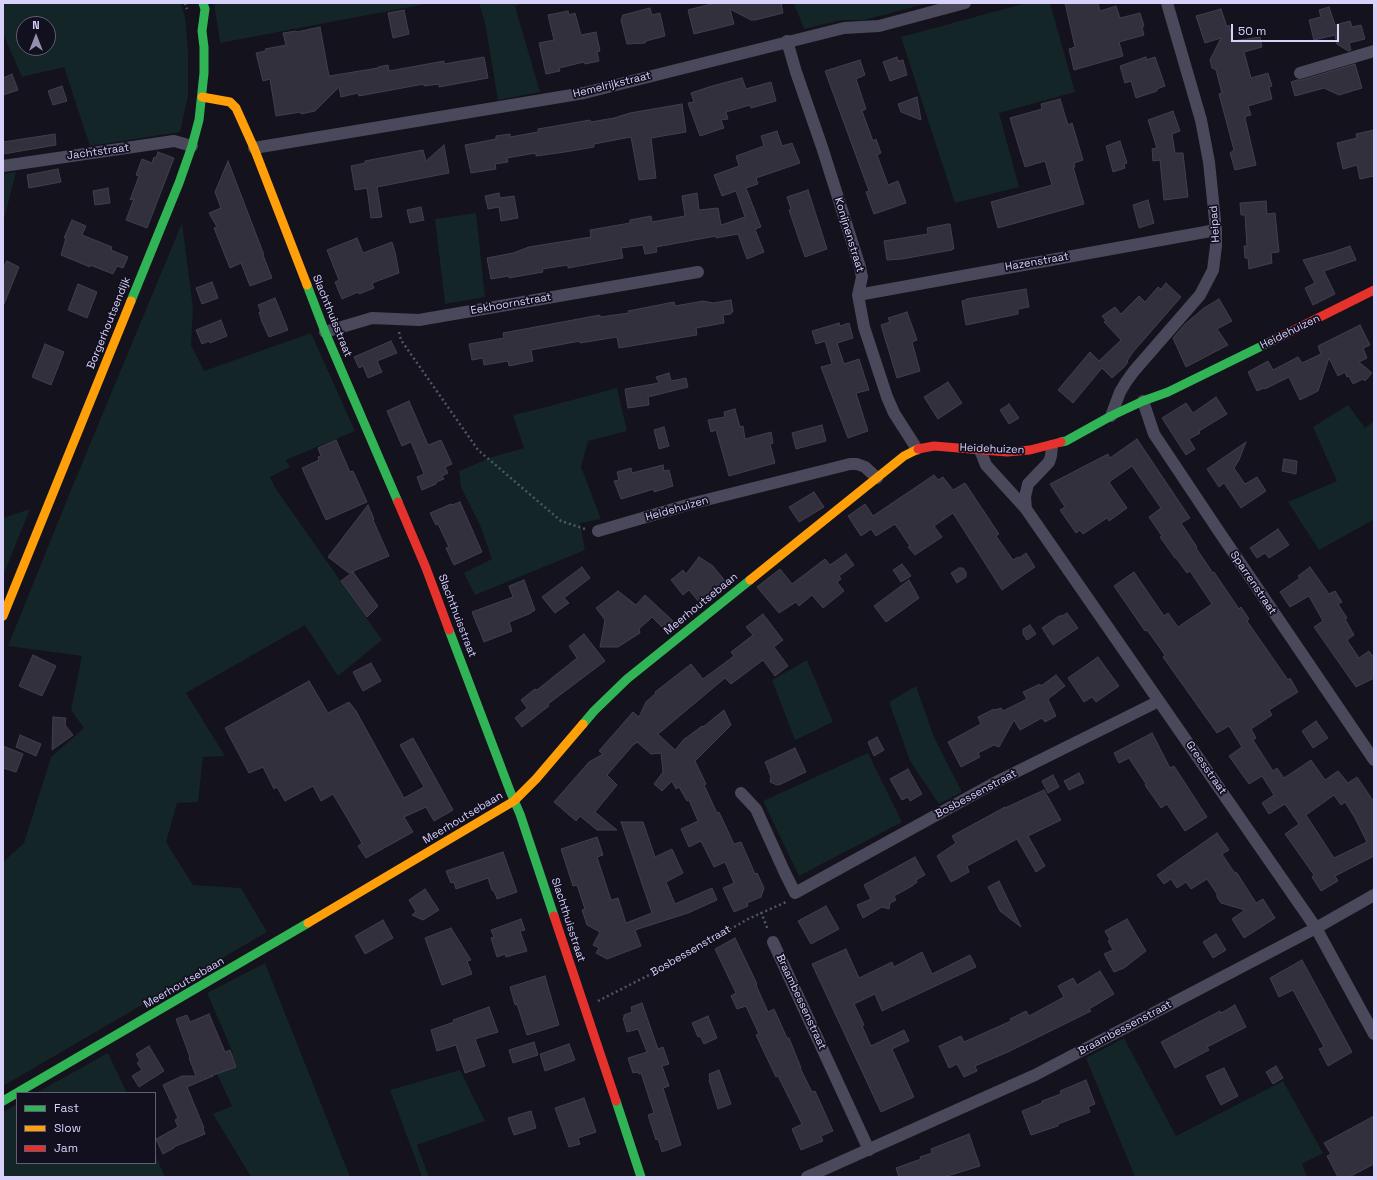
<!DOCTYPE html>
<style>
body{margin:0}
#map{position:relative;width:1377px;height:1180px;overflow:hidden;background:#14121c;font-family:"Space Grotesk",sans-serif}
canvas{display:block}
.frame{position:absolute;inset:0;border:4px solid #d8d2fa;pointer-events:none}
.legend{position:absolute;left:16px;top:1092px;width:140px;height:72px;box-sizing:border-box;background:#120f1f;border:1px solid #615d77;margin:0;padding:5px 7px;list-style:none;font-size:12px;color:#d8d2fa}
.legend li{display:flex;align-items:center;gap:8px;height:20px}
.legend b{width:20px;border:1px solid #615d77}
.north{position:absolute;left:16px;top:16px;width:40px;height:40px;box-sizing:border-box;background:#120f1f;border:1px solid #615d77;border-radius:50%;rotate:0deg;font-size:11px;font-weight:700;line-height:16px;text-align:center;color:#d8d2fa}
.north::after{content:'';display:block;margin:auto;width:14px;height:18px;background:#938fac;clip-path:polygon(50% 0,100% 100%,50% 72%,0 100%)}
.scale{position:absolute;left:1231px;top:24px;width:108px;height:18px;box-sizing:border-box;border:2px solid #d8d2fa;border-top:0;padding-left:5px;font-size:12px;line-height:14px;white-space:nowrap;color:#d8d2fa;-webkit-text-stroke:3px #120f1f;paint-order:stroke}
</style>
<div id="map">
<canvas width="1377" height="1180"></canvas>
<div class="frame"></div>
<ul class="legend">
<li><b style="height:5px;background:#30b455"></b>Fast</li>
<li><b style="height:5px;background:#ff9f0a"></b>Slow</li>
<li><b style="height:5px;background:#e5322d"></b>Jam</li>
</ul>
<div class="north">N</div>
<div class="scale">50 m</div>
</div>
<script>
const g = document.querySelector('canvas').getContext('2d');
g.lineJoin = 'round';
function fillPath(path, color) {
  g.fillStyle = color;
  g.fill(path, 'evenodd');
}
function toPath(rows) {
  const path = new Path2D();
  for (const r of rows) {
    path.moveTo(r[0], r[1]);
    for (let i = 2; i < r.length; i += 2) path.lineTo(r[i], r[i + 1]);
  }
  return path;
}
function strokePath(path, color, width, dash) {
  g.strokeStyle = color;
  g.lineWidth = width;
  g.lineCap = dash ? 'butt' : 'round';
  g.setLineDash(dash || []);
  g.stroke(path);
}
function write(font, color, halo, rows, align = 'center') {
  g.font = font + ' "Space Grotesk",sans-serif';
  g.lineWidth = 3.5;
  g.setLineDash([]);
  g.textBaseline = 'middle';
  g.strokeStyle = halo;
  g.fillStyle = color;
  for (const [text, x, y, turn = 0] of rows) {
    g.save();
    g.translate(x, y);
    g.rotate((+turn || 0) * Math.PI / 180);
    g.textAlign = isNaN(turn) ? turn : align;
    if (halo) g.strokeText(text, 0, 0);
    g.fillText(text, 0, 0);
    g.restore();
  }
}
const green = toPath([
 [3,3,181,3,185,18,188,51,188,96,180,132,90,146,64,67,22,77,3,34],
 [24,24,48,24,48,48,24,48],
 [214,3,431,3,220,43],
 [479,3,526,3,515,6,540,92,498,100,485,23],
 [794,3,929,3,864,20,842,20,804,29],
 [1026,3,1050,3,1075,92,999,113,1019,187,955,203,901,37],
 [16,172,3,223,3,174],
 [476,213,485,297,445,304,435,219],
 [182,223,193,308,191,345,204,371,311,333,355,431,286,460,290,467,270,477,276,489,382,640,338,676,305,625,186,693,225,756,203,757,198,802,177,803,166,842,193,885,241,888,267,932,3,1086,3,862,24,843,51,757,84,728,71,710,82,656,8,646,71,490],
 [617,388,627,431,588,441,581,467,601,519,580,523,585,550,475,595,464,573,492,559,480,525,461,487,459,471,492,457,524,448,513,415,542,408],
 [1348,405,1365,428,1374,421,1374,521,1373,520,1319,550,1288,502,1337,481,1313,427],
 [30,509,3,576,3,518],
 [807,660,833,722,795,740,772,680],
 [916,686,934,737,962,792,939,804,910,761,889,702],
 [868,753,902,822,799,876,763,801],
 [265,963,350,1177,251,1177,213,1114,232,1106,213,1065,233,1053,207,993],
 [1124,1038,1176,1136,1283,1081,1323,1153,1302,1164,1307,1177,1135,1177,1086,1058],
 [108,1053,127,1093,36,1093],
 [460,1070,485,1121,417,1145,429,1177,422,1177,390,1090],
 [17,1104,17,1163,155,1163,155,1154,165,1177,3,1177,3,1112]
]);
const building = toPath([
 [715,3,781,3,783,13,755,20,751,20,730,9,734,24,694,34,688,10,715,3],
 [1065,3,1098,3,1100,11,1116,6,1120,18,1140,13,1144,26,1142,27,1144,35,1119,42,1123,56,1074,70,1069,49,1075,47,1065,3],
 [1329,7,1335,25,1350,21,1352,27,1361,25,1365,39,1349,43,1351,50,1348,51,1337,44,1335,35,1314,40,1309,20,1321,17,1319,10,1329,7],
 [650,8,652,15,660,13,665,36,646,41,645,43,627,44,621,20,623,15,650,8],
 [1221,9,1227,27,1229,25,1233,41,1260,37,1262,47,1244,52,1251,78,1268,73,1272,86,1269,87,1272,99,1248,106,1251,115,1246,116,1246,117,1245,118,1256,165,1235,170,1230,153,1234,150,1219,94,1222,93,1216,70,1212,68,1210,60,1221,38,1205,43,1196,16,1221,9],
 [404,10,409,34,393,38,388,13,404,10],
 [568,11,569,15,575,13,581,35,596,32,600,51,597,52,599,61,585,64,584,62,559,68,560,71,546,74,539,43,554,40,548,15,568,11],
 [320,27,329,76,378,68,378,67,388,65,389,71,444,61,444,64,484,57,488,78,439,87,439,84,424,86,424,84,359,96,358,93,341,97,339,87,315,111,301,114,301,112,276,116,270,79,263,81,256,53,266,51,265,49,286,45,283,33,296,31,297,32,320,27],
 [897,57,898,61,903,60,907,75,890,81,883,62,897,57],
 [1146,57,1146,60,1155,57,1165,86,1157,89,1157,91,1136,98,1131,81,1125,83,1120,66,1146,57],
 [860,60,865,75,856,79,866,109,862,111,873,141,876,139,881,153,877,155,888,185,898,181,906,203,874,214,866,192,869,191,825,71,860,60],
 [1355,64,1362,88,1339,95,1324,88,1295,96,1291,82,1297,80,1302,80,1355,64],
 [12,74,18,90,3,95,3,78,12,74],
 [742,78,746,89,771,82,776,101,751,108,750,105,726,112,728,119,721,120,724,128,700,136,688,103,694,102,691,93,712,86,742,78],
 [62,86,67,101,53,105,48,91,62,86],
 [917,97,921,120,901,112,898,104,917,97],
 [1060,99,1068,125,1072,123,1083,160,1074,163,1075,167,1073,167,1084,204,998,228,991,202,1052,185,1045,161,1025,167,1010,118,1042,109,1041,104,1060,99],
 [682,104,686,132,651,138,656,178,639,180,631,137,594,144,594,147,565,152,536,156,536,153,507,158,508,162,495,164,496,169,471,173,465,145,496,139,496,136,510,134,510,137,538,132,538,129,590,120,591,122,614,118,630,113,682,104],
 [1173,111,1180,131,1172,134,1175,153,1183,153,1188,197,1164,200,1160,160,1153,161,1152,149,1157,148,1148,120,1173,111],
 [1374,130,1374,176,1360,179,1357,165,1343,169,1337,143,1357,138,1356,134,1374,130],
 [777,131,782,146,792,143,800,163,756,178,758,184,746,188,761,227,755,229,764,252,747,259,738,234,716,238,716,236,656,247,657,252,645,254,643,245,621,248,623,258,568,268,568,265,542,269,543,272,509,278,509,276,491,279,487,258,513,253,529,247,591,237,590,230,630,223,630,220,651,216,652,222,685,216,682,196,697,193,699,210,718,208,721,225,745,217,736,191,722,196,714,175,739,166,736,156,764,146,761,136,777,131],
 [55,134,56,145,3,154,3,142,55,134],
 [1120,141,1127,163,1124,164,1125,168,1113,172,1106,146,1120,141],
 [444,145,449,173,377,187,382,217,371,218,367,188,355,190,351,166,365,163,365,161,423,150,426,161,444,145],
 [158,152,174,158,147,228,126,220,134,199,130,200,139,176,136,175,142,159,152,163,154,157,156,158,158,152],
 [228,161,264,255,263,255,272,278,250,286,241,263,230,268,214,228,217,227,209,213,221,208,215,192,228,161],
 [58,169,61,182,29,188,27,175,58,169],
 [108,188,110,203,95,205,93,191,108,188],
 [808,190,827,249,805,257,789,210,791,209,787,197,808,190],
 [499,193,500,198,514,196,518,218,501,221,499,207,488,209,485,196,499,193],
 [1148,200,1154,223,1139,228,1133,205,1148,200],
 [1266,201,1267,214,1275,213,1279,252,1271,253,1272,263,1249,269,1248,258,1245,258,1244,246,1247,246,1245,215,1241,215,1240,203,1266,201],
 [421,207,424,220,410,223,407,210,421,207],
 [72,220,86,226,82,235,112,247,111,250,128,257,123,268,117,266,113,274,90,265,90,267,61,255,66,238,64,238,72,220],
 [948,224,950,224,954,249,952,249,952,250,902,259,887,260,884,241,928,234,927,228,948,224],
 [357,238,363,253,392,242,395,252,399,273,372,283,374,288,359,294,358,292,342,299,335,282,339,280,327,250,357,238],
 [1350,246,1356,260,1324,271,1335,294,1313,305,1305,288,1315,283,1303,260,1333,252,1350,246],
 [7,261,19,267,4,304,3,267,7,261],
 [212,282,218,298,202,304,196,288,212,282],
 [1166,283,1181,297,1133,352,1127,361,1128,362,1124,367,1112,378,1102,368,1073,403,1058,390,1090,352,1099,361,1121,340,1104,322,1106,321,1102,316,1115,307,1121,314,1139,296,1145,302,1158,287,1161,289,1166,283],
 [78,284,97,292,87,318,68,310,78,284],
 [1026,289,1029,307,1018,309,1018,314,966,325,962,301,966,300,966,299,1026,289],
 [275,298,288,330,269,337,262,322,259,312,261,312,258,305,275,298],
 [1219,299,1232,321,1217,329,1228,345,1186,367,1173,338,1185,324,1204,308,1219,299],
 [731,300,733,312,731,312,731,314,723,315,724,323,696,328,697,335,619,348,617,337,580,343,580,341,531,350,533,361,509,366,508,361,484,365,483,358,472,360,469,344,504,338,503,333,600,315,600,317,629,313,628,311,674,302,675,306,703,301,713,303,731,300],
 [907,312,917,340,912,342,920,371,897,378,881,325,890,322,888,318,907,312],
 [221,320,227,336,210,343,209,341,202,344,196,330,221,320],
 [839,323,840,326,849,323,853,338,837,343,844,364,859,359,869,390,856,393,868,431,848,438,821,367,832,364,825,341,816,344,812,331,839,323],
 [1360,325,1370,345,1363,348,1367,358,1359,362,1372,373,1365,381,1363,379,1353,384,1349,376,1347,377,1345,372,1338,376,1329,358,1318,391,1300,400,1289,377,1265,389,1264,388,1257,391,1248,372,1268,361,1273,370,1298,357,1302,363,1321,354,1318,346,1360,325],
 [391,341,397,353,377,361,382,372,368,378,363,366,359,368,354,357,391,341],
 [45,344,64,352,51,385,32,377,45,344],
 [669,373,671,381,686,378,688,387,648,397,649,405,628,408,625,389,659,383,656,377,669,373],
 [948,382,962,403,938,419,924,397,948,382],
 [1216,397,1227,414,1199,431,1200,433,1189,439,1195,449,1186,455,1162,418,1186,403,1193,413,1216,397],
 [409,401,428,445,441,440,452,464,445,467,448,473,442,476,444,479,436,482,436,484,422,490,417,477,424,474,411,442,402,446,387,411,409,401],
 [1009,404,1019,418,1009,424,1000,410,1009,404],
 [735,409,740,427,743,426,745,439,771,432,773,443,770,444,775,463,729,476,716,430,711,432,708,420,725,417,724,412,735,409],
 [822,425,826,441,796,449,792,433,822,425],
 [664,427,669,446,659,449,654,430,664,427],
 [1137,439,1190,518,1181,523,1197,547,1196,548,1213,573,1214,572,1239,609,1241,607,1249,619,1247,621,1288,680,1290,678,1298,692,1269,710,1272,715,1251,729,1256,738,1253,740,1273,771,1277,768,1284,778,1311,760,1325,780,1338,771,1348,783,1357,777,1374,802,1374,856,1335,876,1338,881,1321,891,1312,877,1314,875,1285,834,1299,824,1285,804,1269,814,1262,803,1274,795,1262,776,1249,784,1229,756,1242,747,1229,726,1217,733,1163,657,1165,655,1147,630,1145,631,1114,586,1134,572,1164,616,1168,613,1178,627,1212,604,1190,571,1187,573,1176,558,1175,558,1160,537,1162,536,1149,517,1161,508,1132,466,1109,482,1127,508,1109,521,1107,518,1083,534,1080,530,1076,533,1060,510,1065,507,1050,484,1108,454,1110,458,1137,439],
 [1334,795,1341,805,1345,802,1355,818,1367,842,1334,858,1306,815,1334,795],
 [336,440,350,472,353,471,367,502,326,520,302,468,319,460,318,457,321,456,318,448,336,440],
 [1246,442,1239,460,1234,468,1245,484,1257,477,1266,491,1241,508,1224,483,1219,487,1207,469,1246,442],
 [1284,459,1297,461,1296,474,1282,471,1284,459],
 [663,465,664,471,669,470,673,486,654,492,654,489,621,499,614,481,619,480,617,472,631,468,632,473,663,465],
 [934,475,938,480,943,477,953,490,965,483,999,534,996,536,1013,560,1018,557,1019,558,1026,553,1035,567,1002,590,953,513,934,526,942,537,915,555,908,547,910,546,895,524,876,536,871,529,861,536,848,516,865,504,873,516,934,475],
 [814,492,824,507,799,522,789,507,814,492],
 [460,502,482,552,454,565,446,548,449,547,438,524,436,525,430,513,451,504,452,505,460,502],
 [368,505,374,519,373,520,389,556,349,573,328,557,368,505],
 [1278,529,1289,545,1269,558,1265,553,1257,558,1250,548,1278,529],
 [846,554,854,565,839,576,841,579,837,582,844,591,823,608,812,595,799,606,796,602,779,613,757,587,780,569,792,584,825,559,830,565,846,554],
 [699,557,713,566,725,581,699,602,689,590,683,595,671,580,683,570,686,574,699,557],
 [902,564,911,576,901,582,893,570,902,564],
 [582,567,590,578,564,598,569,603,555,613,542,597,582,567],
 [1310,567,1329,594,1335,591,1342,602,1338,604,1347,618,1345,619,1354,635,1347,640,1359,658,1369,651,1374,658,1374,678,1356,687,1314,627,1323,621,1309,596,1290,607,1280,592,1300,578,1298,576,1310,567],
 [959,568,963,568,966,572,966,577,957,583,951,573,959,568],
 [353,572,378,606,367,617,341,581,353,572],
 [524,580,535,610,529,614,509,622,512,631,484,642,472,612,513,597,509,586,524,580],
 [909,580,919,598,886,622,874,606,909,580],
 [618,591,636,605,645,595,673,621,665,630,652,617,639,629,640,633,618,647,600,647,605,620,596,608,618,591],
 [1067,613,1078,628,1053,645,1042,628,1059,616,1062,616,1067,613],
 [763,614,783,640,774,647,788,666,775,676,763,660,731,684,725,678,658,734,675,750,685,738,686,738,702,726,703,727,724,710,731,725,695,761,706,784,704,785,717,813,719,812,734,844,741,842,755,874,757,873,764,888,761,897,747,903,748,906,734,912,723,888,734,883,725,862,714,867,701,841,689,847,681,829,698,821,689,800,687,801,679,787,676,789,672,781,662,791,654,784,663,772,661,753,651,754,637,742,635,744,634,744,607,775,617,785,595,812,617,830,597,830,580,816,576,821,554,802,589,762,603,754,599,751,633,712,639,717,646,702,656,693,655,692,691,664,703,679,734,656,731,652,753,635,746,627,763,614],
 [1030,625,1036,634,1027,640,1023,634,1023,629,1030,625],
 [584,634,605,661,548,704,549,706,522,727,515,718,527,708,521,700,535,689,537,690,577,658,569,646,584,634],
 [33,655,56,666,42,696,19,686,33,655],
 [1098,657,1119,686,1096,702,1092,697,1084,702,1068,678,1098,657],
 [371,663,381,681,363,691,353,672,371,663],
 [1056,675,1065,686,1048,699,1056,716,1045,722,1042,718,1020,730,1014,720,999,747,994,745,978,753,980,757,961,767,948,742,981,724,978,717,994,709,995,710,1001,708,1003,711,1027,699,1023,692,1040,684,1041,686,1056,675],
 [309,681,328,713,349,702,356,711,404,798,424,787,400,745,413,738,453,810,434,821,426,807,404,817,413,832,366,858,358,846,362,843,333,794,321,801,313,786,285,801,277,787,274,789,263,767,249,773,225,728,309,681],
 [53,717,66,718,65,725,73,735,52,750,53,717],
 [1316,721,1328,738,1313,748,1302,731,1316,721],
 [1152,733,1170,768,1174,766,1207,817,1185,831,1167,804,1161,808,1145,785,1146,784,1129,758,1119,763,1114,753,1152,733],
 [20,735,41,744,36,756,16,747,20,735],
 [877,737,884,750,874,756,868,742,877,737],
 [3,746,23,754,16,772,3,768,3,746],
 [795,748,806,772,781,784,777,785,770,782,771,777,765,762,795,748],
 [908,769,922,794,910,801,908,797,902,800,890,779,908,769],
 [1079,773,1084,783,1069,790,1064,781,1079,773],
 [1053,775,1059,787,1048,793,1042,781,1053,775],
 [1044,790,1061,820,1028,836,1045,866,1036,872,1017,839,967,866,969,872,951,882,937,856,956,843,952,836,1005,807,1005,808,1044,790],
 [621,822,643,822,655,857,672,849,683,873,666,882,675,904,712,888,717,900,688,913,635,930,641,946,607,959,596,953,599,948,593,945,600,932,587,925,582,910,585,909,577,885,573,886,561,849,597,837,603,855,597,857,611,900,618,898,626,923,652,913,621,822],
 [1217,833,1229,850,1222,854,1234,872,1237,873,1256,903,1263,899,1275,918,1244,938,1232,919,1245,910,1221,903,1217,897,1217,894,1207,879,1191,889,1186,882,1177,888,1171,879,1164,884,1157,875,1217,833],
 [503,852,517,892,497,899,495,893,492,890,488,878,456,889,454,882,451,883,446,871,503,852],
 [915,857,925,875,916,880,917,882,912,886,894,896,896,900,890,903,889,909,882,907,863,918,857,905,871,899,864,885,915,857],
 [999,881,1021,927,1000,911,988,887,999,881],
 [425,889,439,910,423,920,412,915,416,912,409,900,425,889],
 [826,906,839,929,811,944,798,921,826,906],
 [521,919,525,930,520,931,527,951,506,957,505,954,497,957,491,938,494,937,491,930,521,919],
 [1127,919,1146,951,1124,968,1114,972,1104,954,1113,950,1108,941,1110,940,1105,931,1127,919],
 [383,920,393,938,365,954,355,936,383,920],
 [451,928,471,960,467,961,472,974,442,985,425,938,451,928],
 [1216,934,1226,950,1213,958,1203,942,1216,934],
 [735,938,757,984,756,985,768,1012,774,1009,787,1038,789,1038,801,1068,800,1068,812,1092,815,1091,833,1131,821,1136,823,1141,801,1150,792,1129,802,1124,778,1076,776,1077,756,1035,759,1034,746,1006,737,1009,731,996,736,993,715,949,735,938],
 [846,949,859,978,892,962,894,967,922,952,932,974,970,955,976,967,882,1011,875,994,854,1004,864,1025,862,1026,871,1046,904,1030,909,1041,892,1049,914,1097,881,1112,812,964,846,949],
 [1302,960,1352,1052,1328,1066,1319,1049,1324,1047,1293,990,1279,997,1270,978,1302,960],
 [1100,971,1114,994,1089,1009,1091,1011,1008,1052,975,1066,977,1071,964,1077,957,1064,949,1068,939,1046,961,1036,964,1042,1011,1021,1010,1019,1026,1011,1029,1016,1064,997,1058,986,1073,978,1077,985,1100,971],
 [545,976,559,1025,527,1035,517,1004,515,1005,510,987,545,976],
 [642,1003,658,1049,663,1047,669,1064,662,1066,669,1086,663,1088,681,1145,662,1152,658,1139,656,1140,648,1115,654,1113,641,1073,639,1074,638,1072,633,1073,628,1058,647,1052,638,1029,627,1032,623,1018,624,1018,624,1015,632,1012,631,1007,642,1003],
 [1235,1005,1246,1027,1207,1047,1209,1050,1175,1068,1161,1042,1220,1011,1221,1013,1235,1005],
 [489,1007,498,1032,475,1039,485,1066,465,1073,456,1045,437,1051,431,1030,454,1022,453,1020,489,1007],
 [209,1014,225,1052,230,1050,236,1067,211,1076,213,1076,187,1087,204,1128,203,1129,205,1134,174,1147,174,1148,163,1154,156,1139,178,1127,175,1120,178,1118,163,1085,182,1076,196,1076,189,1058,190,1057,176,1019,187,1015,190,1022,209,1014],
 [708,1016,717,1038,704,1044,700,1036,698,1037,692,1023,708,1016],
 [534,1042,538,1055,513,1063,509,1050,534,1042],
 [569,1044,575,1060,545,1071,540,1054,569,1044],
 [149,1046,164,1071,139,1087,132,1076,142,1070,137,1063,140,1061,136,1054,149,1046],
 [1276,1066,1283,1078,1273,1084,1266,1072,1276,1066],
 [1224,1068,1238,1096,1221,1105,1206,1076,1224,1068],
 [719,1070,731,1104,718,1109,709,1080,710,1079,709,1074,719,1070],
 [1086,1080,1095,1104,1088,1107,1090,1112,1058,1124,1058,1126,1031,1135,1022,1111,1042,1103,1042,1101,1061,1094,1060,1091,1086,1080],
 [584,1098,596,1132,578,1138,580,1144,569,1147,555,1108,584,1098],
 [531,1111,536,1128,514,1135,508,1118,531,1111],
 [1374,1116,1374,1164,1349,1177,1338,1177,1327,1156,1331,1154,1324,1143,1374,1116],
 [969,1134,980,1166,944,1177,899,1177,896,1168,921,1159,920,1157,932,1153,931,1149,969,1134]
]);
const path = toPath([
 [185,3,187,9],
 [399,332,401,340,478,450,561,521,585,529],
 [761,912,768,930],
 [598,1001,661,969,748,919,786,902]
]);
const street = toPath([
 [787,41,796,72,822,147,860,267,862,277,858,295,864,327,887,397,894,413,917,449],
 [1300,73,1374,51],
 [254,148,584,93,844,28,879,26,965,3],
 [3,166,174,141,192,146],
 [858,295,1216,230],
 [325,332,372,318,419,320,698,272],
 [1143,401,1154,434,1218,530,1374,760],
 [1111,416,1120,392,1126,382,1134,371,1200,295,1213,270,1216,246,1216,230,1209,162,1201,120,1167,3],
 [980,450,986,465,1026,509,1316,928,1374,1034],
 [1026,509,1025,497,1028,484,1049,462,1051,456,1052,446],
 [598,531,694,503,850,464,857,464,865,467,877,478],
 [741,793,756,809,785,873,795,893,998,781,1159,701],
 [773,942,869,1150],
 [807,1177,1035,1075,1316,928,1374,895]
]);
const fast = toPath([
 [307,285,325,332,398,502],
 [131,301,179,183,192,146,199,120,204,73,204,47,202,31,205,9,203,3],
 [1061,442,1066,441,1111,416,1143,401,1168,392,1272,341],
 [449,630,510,791,520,814,554,916],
 [583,724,594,711,627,679,750,580],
 [3,1101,308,923],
 [616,1101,641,1177]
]);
const slow = toPath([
 [202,97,230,102,236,108,254,148,307,285],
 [750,580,904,456,918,449],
 [3,616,131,301],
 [308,923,514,801,536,779,583,724]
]);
const jam = toPath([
 [1272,341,1374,290],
 [918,449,934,446,1007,452,1030,450,1061,442],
 [398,502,426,568,449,630],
 [554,916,616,1101]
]);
const streetNames = [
 ["Hemelrijkstraat",612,85,-14],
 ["Jachtstraat",98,152,-8],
 ["Heipad",1215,224,-94],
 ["Konijnenstraat",849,235,73],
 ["Hazenstraat",1037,262,-10],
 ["Eekhoornstraat",511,304,-10],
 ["Slachthuisstraat",332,316,68],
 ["Borgerhoutsendijk",109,323,-68],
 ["Heidehuizen",1290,332,-26],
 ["Heidehuizen",992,449,2],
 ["Heidehuizen",677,509,-16],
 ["Sparrenstraat",1253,583,56],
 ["Meerhoutsebaan",701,604,-39],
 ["Slachthuisstraat",457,616,69],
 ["Greesstraat",1206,768,55],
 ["Bosbessenstraat",976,794,-28],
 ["Meerhoutsebaan",463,818,-31],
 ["Slachthuisstraat",568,920,72],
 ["Bosbessenstraat",691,951,-30],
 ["Meerhoutsebaan",184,983,-30],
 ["Braambessenstraat",801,1002,65],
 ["Braambessenstraat",1125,1028,-28]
];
fillPath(green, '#132526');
fillPath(building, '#33303e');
strokePath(building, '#413e4f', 1);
strokePath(path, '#4e5964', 2.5, [2, 3]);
strokePath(street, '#4a485b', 12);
strokePath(fast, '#30b455', 9);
strokePath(slow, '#ff9f0a', 9);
strokePath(jam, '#e5322d', 9);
write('11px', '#d8d2fa', '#120f1f', streetNames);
</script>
